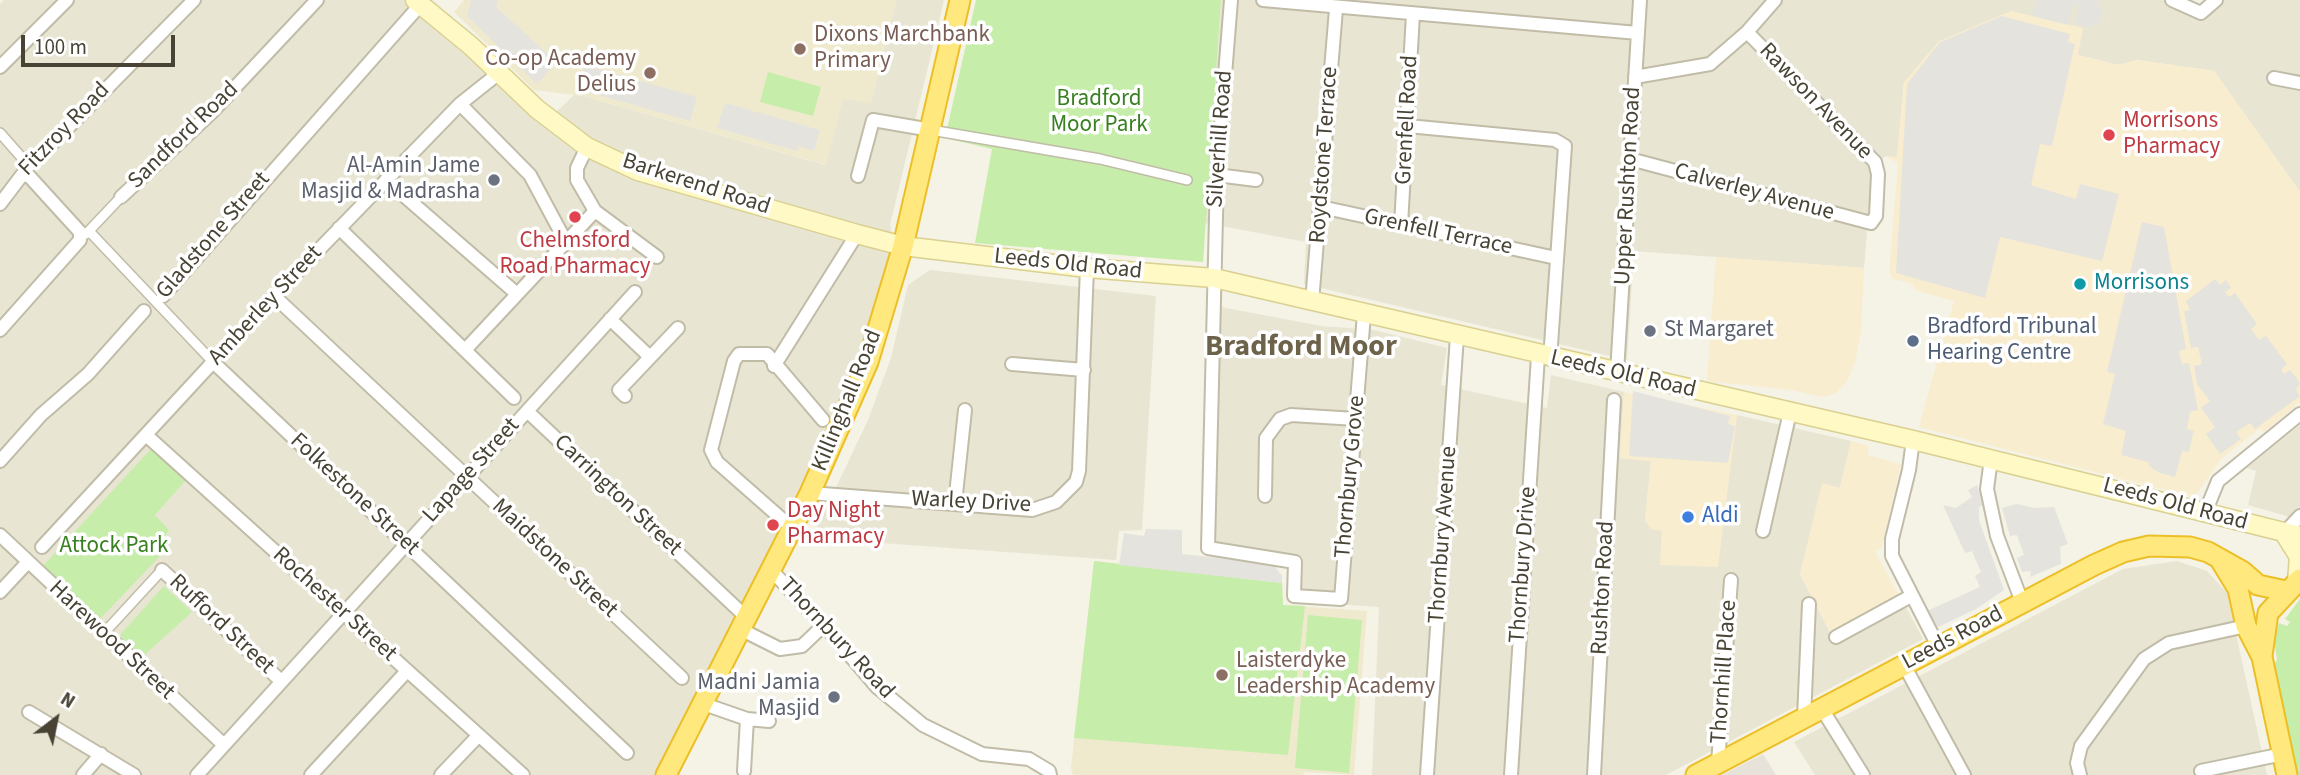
<!DOCTYPE html>
<style>
body{margin:0}
#map{position:relative;width:2300px;height:775px;overflow:hidden;background:#f5f2e6;font-family:"Source Sans 3",sans-serif}
canvas{display:block}
.north{position:absolute;left:21px;top:684px;width:70px;height:70px;-webkit-text-stroke:5px #fff;paint-order:stroke;rotate:32deg;font-size:19px;font-weight:700;line-height:28px;text-align:center;color:#484334}
.north::after{content:'';display:block;margin:auto;width:24px;height:32px;background:#484334;clip-path:polygon(50% 0,100% 100%,50% 72%,0 100%)}
.scale{position:absolute;left:21px;top:35px;width:154px;height:32px;box-sizing:border-box;border:4px solid #484334;border-top:0;padding-left:9px;font-size:21px;line-height:24px;white-space:nowrap;color:#484334;-webkit-text-stroke:5px #fff;paint-order:stroke}
</style>
<div id="map">
<canvas width="2300" height="775"></canvas>
<div class="north">N</div>
<div class="scale">100 m</div>
</div>
<script>
const g = document.querySelector('canvas').getContext('2d');
g.lineJoin = 'round';
function fillPath(path, color) {
  g.fillStyle = color;
  g.fill(path, 'evenodd');
}
function toPath(rows) {
  const path = new Path2D();
  for (const r of rows) {
    path.moveTo(r[0], r[1]);
    for (let i = 2; i < r.length; i += 2) path.lineTo(r[i], r[i + 1]);
  }
  return path;
}
function strokePath(path, color, width, dash) {
  g.strokeStyle = color;
  g.lineWidth = width;
  g.lineCap = dash ? 'butt' : 'round';
  g.setLineDash(dash || []);
  g.stroke(path);
}
function write(font, color, halo, rows, align = 'center') {
  g.font = font + ' "Source Sans 3",sans-serif';
  g.lineWidth = 7;
  g.setLineDash([]);
  g.textBaseline = 'middle';
  g.strokeStyle = halo;
  g.fillStyle = color;
  for (const [text, x, y, turn = 0] of rows) {
    g.save();
    g.translate(x, y);
    g.rotate((+turn || 0) * Math.PI / 180);
    g.textAlign = isNaN(turn) ? turn : align;
    if (halo) g.strokeText(text, 0, 0);
    g.fillText(text, 0, 0);
    g.restore();
  }
}
const residential = toPath([
 [4,0,415,0,549,119,574,95,583,96,825,165,843,98,871,103,896,0,944,0,890,225,897,264,868,362,666,775,0,775,0,4],
 [1221,0,2163,0,2204,19,2224,0,2300,0,2300,192,2214,71,2137,60,2118,65,2078,55,1904,82,1897,158,1885,156,1872,172,1864,268,1634,251,1627,360,1304,284,1306,242,1205,223],
 [930,270,1156,296,1142,530,1119,531,1116,560,812,538,868,420,891,358,908,285],
 [1221,307,1321,326,1374,330,1447,348,1441,385,1547,408,1551,375,1624,392,1620,458,1651,461,1645,521,1662,531,1661,565,1728,463,1737,415,1851,441,1840,488,1823,484,1800,574,1836,644,1906,607,1923,639,1666,775,1372,775,1379,607,1289,601,1295,558,1214,554],
 [2300,425,2300,520,2248,505,2256,471,2247,468],
 [2177,561,2207,571,2227,593,2267,775,1815,775,1794,742,2123,569]
]);
const commercial = toPath([
 [2011,11,2083,28,2078,55,2118,65,2137,60,2214,71,2300,192,2300,402,2264,432,2260,428,2222,458,2197,493,2188,496,1919,427,1954,301,1918,291,1910,283,1893,279,1889,273,1898,163,1885,156,1897,157,1904,82,1939,41],
 [1716,257,1864,268,1861,332,1855,363,1847,381,1836,393,1823,397,1791,390,1707,381],
 [1624,392,1737,415,1718,567,1660,565,1662,531,1651,529,1645,521,1651,461,1620,458],
 [1851,441,1869,446,1867,455,1901,464,1881,548,1875,551,1898,595,1830,632,1800,574,1822,483,1840,488]
]);
const industrial = toPath([
 [1763,754,1776,775,1722,775]
]);
const education = toPath([
 [464,0,896,0,871,104,843,98,826,165,583,96,534,90,454,12],
 [1094,561,1282,583,1283,605,1367,611,1354,775,1304,772,1303,775,1073,775,1071,768]
]);
const green = toPath([
 [976,0,1221,0,1203,262,975,243,992,149,945,138],
 [768,72,821,87,813,116,760,102],
 [151,449,185,481,155,515,169,530,160,544,161,555,99,620,43,566],
 [1094,561,1282,583,1283,605,1305,606,1288,755,1074,738],
 [164,586,192,612,141,658,120,635],
 [2300,599,2300,775,2298,775,2274,664,2277,660,2274,639,2279,623,2287,626,2290,622,2285,619],
 [1308,615,1362,620,1349,773,1295,768]
]);
const parking = toPath([
 [471,0,498,0,496,7,557,62,537,84,467,16],
 [2036,0,2099,0,2097,7,2103,8,2098,26,2091,25,2090,29,2075,22,2079,5,2074,3,2068,25,2033,16],
 [2002,16,2070,34,2068,42,2075,44,2052,146,2040,144,2031,185,2076,199,2080,184,2119,194,2102,261,2000,237,1985,298,1896,273,1907,84,1940,42],
 [585,65,697,97,690,121,578,89],
 [725,103,820,130,814,151,798,146,797,151,717,128],
 [2142,222,2164,227,2186,349,2179,351,2182,364,2189,363,2198,410,2190,412,2187,429,2194,431,2193,434,2189,452,2182,451,2175,477,2160,473,2150,467,2148,462,2121,455,2126,431,2103,424,2115,374,2107,372],
 [2215,279,2220,285,2226,280,2231,288,2225,292,2229,297,2235,293,2257,324,2251,329,2259,340,2266,336,2287,364,2281,369,2284,374,2290,370,2300,383,2296,390,2300,396,2255,429,2250,423,2236,432,2241,439,2220,454,2206,434,2215,427,2201,408,2210,401,2197,384,2194,366,2202,364,2198,347,2191,348,2184,311,2190,310,2186,301],
 [1633,391,1730,416,1728,424,1735,426,1728,463,1629,456],
 [1977,485,1983,505,1979,507,1979,520,2004,590,1976,609,1938,627,1927,611,1980,587,1975,576,1981,572,1972,551,1965,553,1943,505,1956,508,1972,497,1968,490],
 [2017,504,2034,508,2054,507,2068,544,2060,547,2061,564,2030,577,2031,571,2022,572,2017,558,2024,555,2017,535,2010,536,2002,508],
 [1146,529,1182,530,1182,554,1273,564,1282,576,1282,583,1119,565,1124,533,1144,536]
]);
const pedestrian = toPath([
 [931,130,1100,159,1187,180],
 [0,133,30,167],
 [89,231,213,362,274,296],
 [86,234,121,197],
 [104,633,162,570]
]);
const minor = toPath([
 [1231,0,1217,175,1208,548,1295,562,1294,596,1341,599,1364,314],
 [1263,0,1638,33],
 [2172,0,2201,13,2216,0],
 [0,67,67,0],
 [499,73,460,104,274,296,682,678],
 [1635,77,1710,64,1747,32,1775,0],
 [2274,78,2300,83],
 [460,104,530,175,566,242],
 [1408,126,1555,140,1565,146,1550,359],
 [587,147,577,168,577,180,595,211,657,257],
 [38,158,194,0],
 [1630,159,1871,223,1876,216,1878,174,1875,162,1747,32],
 [1217,175,1256,180],
 [858,176,873,120,931,130],
 [386,180,517,294],
 [121,197,211,113,317,0],
 [0,204,22,175,29,176,80,232,80,240,0,330],
 [1321,207,1556,258],
 [1401,225,1413,14],
 [339,228,514,398],
 [163,296,421,4],
 [1312,302,1336,9],
 [610,319,650,357],
 [465,350,595,211],
 [1012,364,1084,370],
 [774,366,857,234],
 [1617,372,1640,0],
 [625,396,619,390,678,328],
 [527,411,746,617],
 [146,435,523,775],
 [1913,440,1909,470,1892,539,1892,556,1938,646],
 [1991,459,1987,489,1997,536,2022,602],
 [0,461,41,415,88,374,144,311],
 [810,493,1032,510,1056,502,1076,482,1079,471,1087,268],
 [1265,496,1266,438,1280,419,1291,415,1356,419],
 [955,504,965,410],
 [2205,513,2218,481,2300,414],
 [792,528,717,462,711,450,734,361,739,354,767,354,823,420],
 [1763,531,1790,412],
 [2284,533,2300,516],
 [0,535,224,745],
 [42,547,213,362,627,753],
 [162,570,281,681],
 [771,570,831,633,877,687,923,725,982,754,1029,759,1049,771,1050,775],
 [0,592,27,563],
 [740,629,780,649,802,646,824,625],
 [1836,637,1911,596],
 [1904,665,1964,775],
 [701,703,747,719,769,721],
 [1822,709,1863,775],
 [29,712,134,775],
 [1804,718,1809,604],
 [1718,764,1731,580],
 [744,771,747,719],
 [2201,771,2283,754],
 [83,775,101,754],
 [197,775,635,292],
 [311,775,407,671],
 [441,775,479,735],
 [1427,775,1457,336],
 [1511,775,1538,356],
 [1594,775,1614,400],
 [2080,775,2077,763,2081,746,2144,659,2169,643,2246,626]
]);
const secondary = toPath([
 [415,0,471,46,537,109,587,147,638,171,857,234,903,246,1087,268,1214,278,1913,440,2300,536],
 [2284,533,2299,557,2297,581]
]);
const trunk = toPath([
 [2221,561,2238,589,2246,626,2262,657,2287,775],
 [2262,656,2268,613,2300,579],
 [666,775,810,493,868,362,903,246,960,0],
 [1696,775,2094,565,2123,552,2149,546,2190,547,2208,552,2242,571,2258,585,2286,591]
]);
const markers = [
 [800,49,7,"#8d6e63"],
 [650,73,7,"#8d6e63"],
 [2109,135,7,"#e0444e"],
 [494,180,7,"#6b7280"],
 [575,217,7,"#e0444e"],
 [2080,284,7,"#0f9aa8"],
 [1650,331,7,"#6b7280"],
 [1913,341,7,"#5c6f8a"],
 [1688,517,7,"#3f7fe0"],
 [773,525,7,"#e0444e"],
 [1222,675,7,"#8d6e63"],
 [834,697,7,"#6b7280"]
];
const educationNames = [
 ["Dixons Marchbank",814,36],
 ["Primary",814,62],
 ["Co-op Academy",636,60,"right"],
 ["Delius",636,86,"right"],
 ["Laisterdyke",1236,662],
 ["Leadership Academy",1236,688]
];
const parkNames = [
 ["Bradford",1099,100],
 ["Moor Park",1099,126],
 ["Attock Park",114,547]
];
const streetNames = [
 ["Rawson Avenue",1815,102,46],
 ["Grenfell Road",1408,120,-87],
 ["Fitzroy Road",65,130,-46],
 ["Sandford Road",184,136,-44],
 ["Silverhill Road",1221,139,-86],
 ["Roydstone Terrace",1325,155,-86],
 ["Barkerend Road",696,185,18],
 ["Upper Rushton Road",1629,186,-87],
 ["Calverley Avenue",1754,193,15],
 ["Grenfell Terrace",1438,233,12],
 ["Gladstone Street",214,236,-49],
 ["Leeds Old Road",1068,265,6],
 ["Amberley Street",266,306,-47],
 ["Leeds Old Road",1623,375,13],
 ["Killinghall Road",848,401,-68],
 ["Lapage Street",472,471,-48],
 ["Thornbury Grove",1351,477,-85],
 ["Folkestone Street",354,495,43],
 ["Carrington Street",617,496,43],
 ["Warley Drive",971,503,3],
 ["Leeds Old Road",2175,505,15],
 ["Thornbury Avenue",1444,535,-86],
 ["Maidstone Street",554,559,43],
 ["Thornbury Drive",1524,565,-86],
 ["Rushton Road",1604,588,-87],
 ["Rochester Street",334,605,42],
 ["Rufford Street",221,625,43],
 ["Thornbury Road",836,639,47],
 ["Leeds Road",1953,639,-28],
 ["Harewood Street",111,641,43],
 ["Thornhill Place",1725,672,-86]
];
const healthNames = [
 ["Morrisons",2123,122],
 ["Pharmacy",2123,148],
 ["Chelmsford",575,242,"center"],
 ["Road Pharmacy",575,268,"center"],
 ["Day Night",787,512],
 ["Pharmacy",787,538]
];
const worshipNames = [
 ["Al-Amin Jame",480,167],
 ["Masjid & Madrasha",480,193],
 ["St Margaret",1664,331,"left"],
 ["Madni Jamia",820,684],
 ["Masjid",820,710]
];
const cultureNames = [
 ["Morrisons",2094,284]
];
const serviceNames = [
 ["Bradford Tribunal",1927,328],
 ["Hearing Centre",1927,354]
];
const shopNames = [
 ["Aldi",1702,517]
];
const districtNames = [
 ["Bradford Moor",1301,348]
];
fillPath(residential, '#e9e5d3');
fillPath(commercial, '#f9edcf');
fillPath(industrial, '#e7e3db');
fillPath(education, '#efeace');
fillPath(green, '#c6edaa');
fillPath(parking, '#e5e3de');
strokePath(pedestrian, '#c1bca7', 12);
strokePath(minor, '#c1bca7', 16);
strokePath(secondary, '#d9d091', 21);
strokePath(trunk, '#edbf27', 23);
strokePath(pedestrian, '#fff', 9);
strokePath(minor, '#fff', 12);
strokePath(secondary, '#fff9c5', 18);
strokePath(trunk, '#ffe87d', 19);
for (const [x, y, r, color] of markers) {
  const dot = new Path2D();
  dot.arc(x, y, r, 0, 2 * Math.PI);
  g.fillStyle = color;
  g.fill(dot);
  strokePath(dot, '#fff', 2.5);
}
write('23px', '#785e54', '#fff', educationNames, 'left');
write('23px', '#388021', '#fff', parkNames);
write('23px', '#484334', '#fff', streetNames);
write('23px', '#be3a42', '#fff', healthNames, 'left');
write('23px', '#5b616d', '#fff', worshipNames, 'right');
write('23px', '#0d838f', '#fff', cultureNames, 'left');
write('23px', '#4e5e75', '#fff', serviceNames, 'left');
write('23px', '#366cbe', '#fff', shopNames, 'left');
write('bold 30px', '#6c634a', '#fff', districtNames);
</script>
